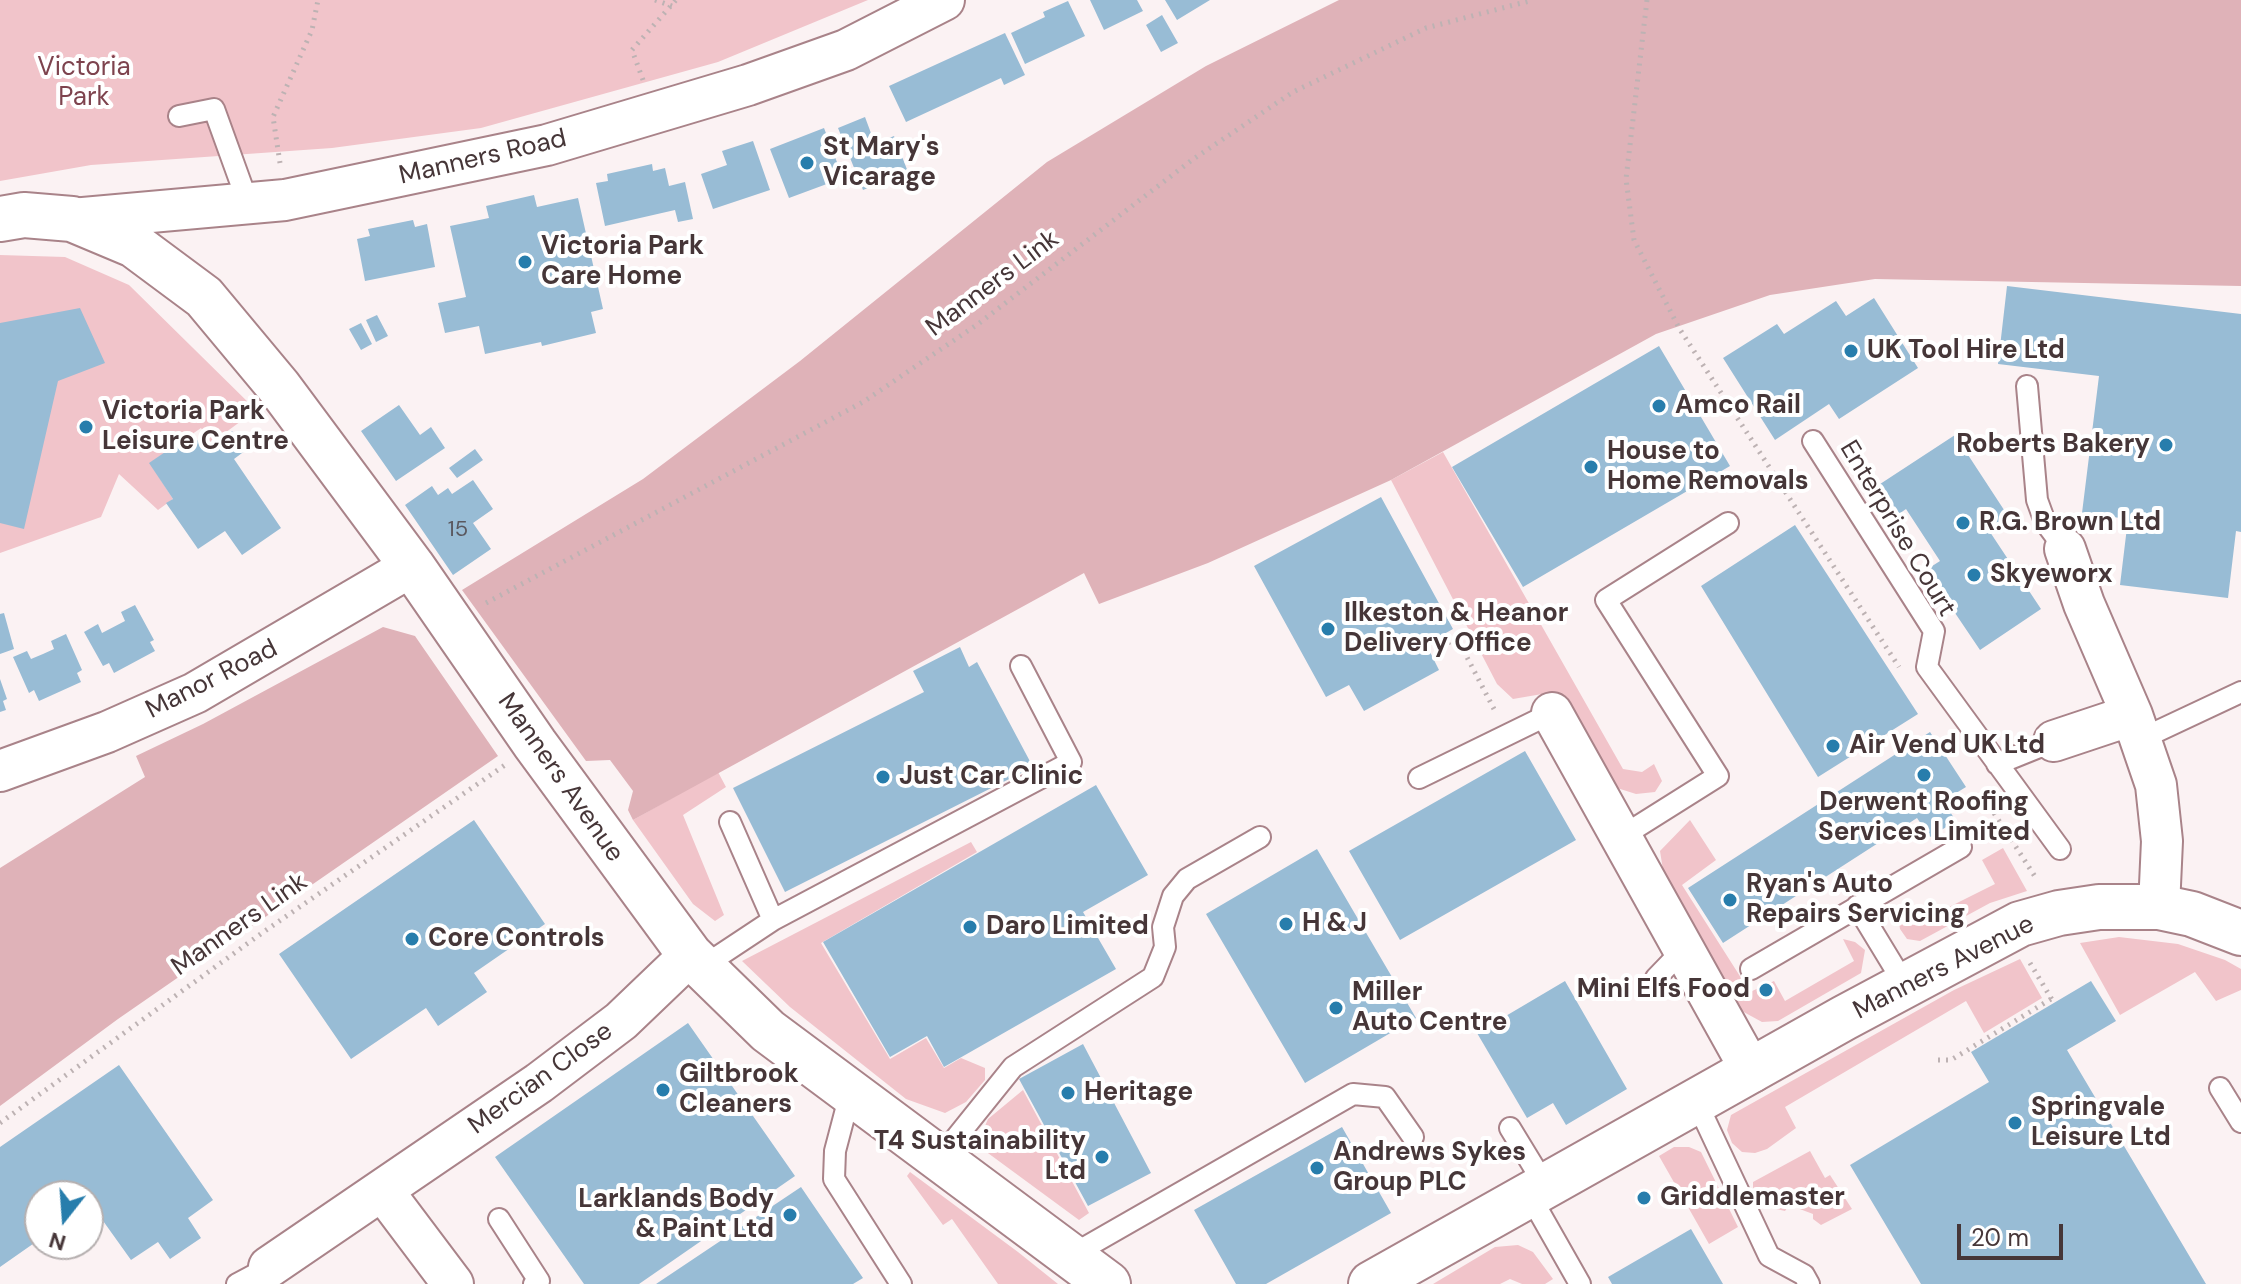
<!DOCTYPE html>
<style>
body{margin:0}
#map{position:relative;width:2241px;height:1284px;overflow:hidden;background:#fbf2f3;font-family:"DM Sans",sans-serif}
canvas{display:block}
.north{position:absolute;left:24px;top:1180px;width:80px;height:80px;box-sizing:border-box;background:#fff;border:2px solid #b5afaf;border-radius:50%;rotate:197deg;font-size:22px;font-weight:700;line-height:32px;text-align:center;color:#463638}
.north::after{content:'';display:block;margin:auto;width:28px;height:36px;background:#277dac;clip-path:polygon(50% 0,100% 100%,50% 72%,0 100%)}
.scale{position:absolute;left:1957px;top:1224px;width:106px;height:36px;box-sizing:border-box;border:4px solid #463638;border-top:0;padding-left:10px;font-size:24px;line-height:28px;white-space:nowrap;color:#463638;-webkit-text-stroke:6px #fff;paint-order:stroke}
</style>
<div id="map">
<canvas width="2241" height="1284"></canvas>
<div class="north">N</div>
<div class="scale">20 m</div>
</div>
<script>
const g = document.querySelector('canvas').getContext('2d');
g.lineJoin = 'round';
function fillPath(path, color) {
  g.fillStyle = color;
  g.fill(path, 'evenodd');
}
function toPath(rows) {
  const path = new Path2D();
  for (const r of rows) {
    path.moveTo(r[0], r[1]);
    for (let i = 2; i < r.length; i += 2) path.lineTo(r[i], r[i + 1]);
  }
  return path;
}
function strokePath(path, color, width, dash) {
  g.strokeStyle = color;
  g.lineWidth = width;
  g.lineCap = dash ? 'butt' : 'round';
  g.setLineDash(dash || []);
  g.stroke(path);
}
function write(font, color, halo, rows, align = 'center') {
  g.font = font + ' "DM Sans",sans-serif';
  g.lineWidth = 8;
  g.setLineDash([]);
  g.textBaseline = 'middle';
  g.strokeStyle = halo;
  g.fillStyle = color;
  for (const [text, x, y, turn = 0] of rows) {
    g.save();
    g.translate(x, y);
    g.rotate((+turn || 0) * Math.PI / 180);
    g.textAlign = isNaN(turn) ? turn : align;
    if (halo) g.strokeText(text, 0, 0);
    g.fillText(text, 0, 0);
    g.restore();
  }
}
const green = toPath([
 [0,0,868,0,718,62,481,128,332,148,91,165,0,181],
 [0,255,65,257,129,285,256,410,210,444,201,428,150,463,173,499,158,510,119,474,101,517,0,553],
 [1443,452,1623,769,1642,772,1654,764,1662,781,1655,792,1636,794,1614,787,1565,708,1548,693,1513,699,1497,684,1391,480],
 [718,772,726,787,683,815,724,915,715,921,693,904,633,820],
 [1690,820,1716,860,1682,885,1750,992,1774,981,1785,1001,1854,961,1843,939,1855,942,1865,950,1861,973,1778,1021,1762,1022,1740,1010,1664,876,1660,851],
 [971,842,977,852,821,943,890,1059,926,1038,944,1068,961,1058,985,1068,985,1080,966,1102,945,1113,906,1099,790,1007,742,961],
 [2003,848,2027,891,1990,903,1920,941,1907,939,1900,929,1898,915,1903,905,1913,925,1995,884,1982,860],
 [2119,937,2178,944,2225,960,2241,969,2241,990,2216,1001,2195,972,2120,1015,2080,943],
 [2020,959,2042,998,1984,1033,1966,1001,1785,1107,1796,1128,1767,1149,1755,1153,1742,1152,1732,1143,1727,1130,1731,1115,1954,990],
 [1023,1090,1089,1213,1079,1220,977,1145,988,1119],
 [1674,1147,1689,1147,1701,1152,1738,1227,1709,1244,1659,1156],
 [1810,1151,1825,1178,1830,1175,1852,1209,1821,1225,1813,1219,1813,1214,1789,1205,1785,1211,1772,1208,1753,1193,1753,1182],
 [910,1172,1018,1252,1058,1284,998,1284,952,1219,943,1225,907,1176],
 [1518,1245,1533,1252,1553,1279,1545,1284,1522,1284,1510,1279,1500,1284,1433,1284,1495,1247]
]);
const forest = toPath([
 [1339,0,2241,0,2241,286,1875,279,1770,295,1656,334,1391,480,1208,563,1099,604,1084,573,633,820,628,810,633,791,610,760,586,761,462,590,643,479,800,361,1047,162,1206,66],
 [383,627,415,636,498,756,118,1019,0,1106,0,868,145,777,136,756,203,724]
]);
const building = toPath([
 [1090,0,1137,0,1143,11,1104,30],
 [1165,0,1210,0,1177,20],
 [1068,1,1085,36,1025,64,1011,33,1045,17,1043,12],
 [1162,15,1178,43,1161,52,1146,25],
 [1005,33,1025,75,1004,85,1001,78,906,122,889,86],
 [865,117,875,144,894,136,908,172,863,190,838,128],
 [824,128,843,178,789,198,770,149],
 [753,141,770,190,713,209,701,174,727,165,722,151],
 [652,164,653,171,665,168,669,186,685,182,693,219,678,222,675,210,605,226,596,183,608,181,607,174],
 [534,195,537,207,578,198,603,309,591,312,596,333,542,346,541,342,485,354,479,326,445,333,438,303,466,297,450,226,489,218,486,206],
 [413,220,415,227,427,224,435,267,365,281,357,239,370,236,368,229],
 [2007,286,2241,314,2241,532,2236,531,2228,598,2120,585,2128,519,2082,513,2099,376,1998,364],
 [1874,298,1918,368,1839,419,1829,404,1775,440,1723,358,1777,324,1784,334,1836,301,1846,316],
 [80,308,105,363,58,381,24,529,0,523,0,323],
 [377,315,388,336,376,342,366,320],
 [361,323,372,344,361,350,349,329],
 [1659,346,1730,466,1523,587,1452,467],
 [399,405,420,435,431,427,445,448,396,481,361,431],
 [232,431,246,450,234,459,281,528,242,555,225,531,198,549,166,503,173,499,149,463,193,433,204,451],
 [1955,435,2008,516,1988,529,2041,609,1980,650,1926,570,1940,561,1906,509,1893,518,1874,488],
 [475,449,483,460,457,478,449,468],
 [473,480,493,509,473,523,491,549,453,575,405,505,432,486,438,495,448,488,452,494],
 [1381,497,1453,629,1426,644,1439,670,1364,711,1349,685,1326,697,1254,566],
 [1795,525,1918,714,1818,777,1701,586],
 [135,605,154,640,150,642,155,651,114,673,109,663,103,666,84,632,98,624,102,633,125,621,121,612],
 [4,613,14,649,0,654,0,614],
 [66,634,82,670,77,673,81,682,39,701,34,690,29,693,13,657,27,651,31,659,43,654,54,649,51,641],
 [960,647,969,667,977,662,1033,767,785,892,733,788,924,692,913,671],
 [0,679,7,699,3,701,6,710,0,712],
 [1930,732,1966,787,1943,801,1956,821,1930,837,1917,818,1723,943,1688,888],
 [1525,751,1576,840,1400,940,1349,851],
 [1096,785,1148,875,1083,912,1116,969,944,1067,927,1036,890,1057,823,942],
 [474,820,545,924,474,973,487,992,438,1026,426,1008,351,1059,279,954],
 [1317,849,1416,1018,1305,1083,1206,914],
 [1565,981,1627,1089,1566,1125,1553,1103,1527,1118,1477,1033],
 [2091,981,2116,1021,2067,1050,2206,1284,1921,1284,1850,1165,1989,1082,1971,1052],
 [688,1023,795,1176,639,1284,584,1284,495,1157],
 [1083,1044,1151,1173,1088,1206,1019,1079],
 [119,1065,213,1200,188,1218,201,1238,170,1259,158,1242,131,1260,91,1204,88,1206,88,1196,40,1196,40,1239,0,1267,0,1147],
 [1342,1127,1391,1213,1266,1284,1236,1284,1194,1210],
 [801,1187,863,1278,853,1284,656,1284],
 [1691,1229,1723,1284,1612,1284,1608,1277]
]);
const path = toPath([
 [655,0,672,6],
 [1647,0,1626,179,1634,240,1679,328,1899,667],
 [643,80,632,50,676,0],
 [280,163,273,117,312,30,318,0],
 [486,603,863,402,978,324,1192,160,1293,92,1426,28,1533,0],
 [1438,638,1442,646,1457,638,1495,711],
 [1981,793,2036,878],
 [2030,963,2054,1003],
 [1938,1060,1951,1060,2051,999],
 [0,1123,262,933,505,765]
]);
const service = toPath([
 [179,116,214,109,248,203],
 [2027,386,2037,500,2045,522,2065,549],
 [1813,441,1934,631,1927,667,2060,849],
 [2141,739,2241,692],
 [1997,764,2054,741],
 [1419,778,1552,713],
 [730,822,773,920],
 [1621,837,1718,776,1606,600,1728,523],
 [1857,906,1905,985],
 [702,967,773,920,1071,762,1021,666],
 [1751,969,1961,847],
 [1656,978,1683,950],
 [2220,1088,2241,1122],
 [850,1094,835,1151,834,1179,901,1284],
 [1697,1103,1769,1256,1804,1275,1809,1284],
 [1510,1128,1546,1187],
 [939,1159,1013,1067,1153,977,1165,947,1163,927,1173,896,1187,879,1260,837],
 [1530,1196,1580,1284],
 [499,1219,539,1281,534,1284],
 [1072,1255,1353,1094,1385,1097,1413,1137],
 [237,1284,269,1267]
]);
const minor = toPath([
 [72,219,285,200,547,145,748,85,846,50,944,0],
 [2065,549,2084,604,2132,715,2156,785,2162,841,2159,907],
 [1552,713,1752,1072],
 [2054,741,2132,715],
 [0,771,107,732,195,693,412,566],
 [383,1191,453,1284],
 [269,1267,539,1083,621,1021,690,955]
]);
const tertiary = toPath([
 [0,219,24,215,72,219,134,245,204,297,279,387,412,566,535,744,690,955,768,1031,1108,1284],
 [1371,1284,1844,1018,2020,924,2059,913,2099,907,2159,907,2192,914,2241,933]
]);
const markers = [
 [807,163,8,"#277dac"],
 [525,262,8,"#277dac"],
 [1851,351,8,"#277dac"],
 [1659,406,8,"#277dac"],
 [86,427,8,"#277dac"],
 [2166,445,8,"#277dac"],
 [1591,467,8,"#277dac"],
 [1963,523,8,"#277dac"],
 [1974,575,8,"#277dac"],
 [1328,629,8,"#277dac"],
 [1833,746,8,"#277dac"],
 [1924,775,8,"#277dac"],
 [883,777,8,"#277dac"],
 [1730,900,8,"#277dac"],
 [1286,924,8,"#277dac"],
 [970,927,8,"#277dac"],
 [412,939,8,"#277dac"],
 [1766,990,8,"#277dac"],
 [1336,1008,8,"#277dac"],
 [663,1090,8,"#277dac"],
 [1068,1093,8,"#277dac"],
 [2015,1123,8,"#277dac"],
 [1102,1157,8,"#277dac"],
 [1317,1168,8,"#277dac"],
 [1644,1198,8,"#277dac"],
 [790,1215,8,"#277dac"]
];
const numberNames = [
 ["15",458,530]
];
const parkNames = [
 ["Victoria",84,68],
 ["Park",84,98]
];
const poiNames = [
 ["St Mary's",823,148],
 ["Vicarage",823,178],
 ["Victoria Park",541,247],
 ["Care Home",541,277],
 ["UK Tool Hire Ltd",1867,351],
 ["Amco Rail",1675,406],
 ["Victoria Park",102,412],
 ["Leisure Centre",102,442],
 ["Roberts Bakery",2150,445,"right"],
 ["House to",1607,452],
 ["Home Removals",1607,482],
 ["R.G. Brown Ltd",1979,523],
 ["Skyeworx",1990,575],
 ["Ilkeston & Heanor",1344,614],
 ["Delivery Office",1344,644],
 ["Air Vend UK Ltd",1849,746],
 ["Just Car Clinic",899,777],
 ["Derwent Roofing",1924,803,"center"],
 ["Services Limited",1924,833,"center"],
 ["Ryan's Auto",1746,885],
 ["Repairs Servicing",1746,915],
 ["H & J",1302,924],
 ["Daro Limited",986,927],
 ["Core Controls",428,939],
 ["Mini Elfs Food",1750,990,"right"],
 ["Miller",1352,993],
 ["Auto Centre",1352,1023],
 ["Giltbrook",679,1075],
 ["Cleaners",679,1105],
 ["Heritage",1084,1093],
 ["Springvale",2031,1108],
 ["Leisure Ltd",2031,1138],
 ["T4 Sustainability",1086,1142,"right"],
 ["Ltd",1086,1172,"right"],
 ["Andrews Sykes",1333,1153],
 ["Group PLC",1333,1183],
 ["Griddlemaster",1660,1198],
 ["Larklands Body",774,1200,"right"],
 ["& Paint Ltd",774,1230,"right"]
];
const streetNames = [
 ["Manners Road",483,158,-13],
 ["Manners Link",993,284,-37],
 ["Enterprise Court",1897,529,59],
 ["Manor Road",212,680,-27],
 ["Manners Avenue",560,778,55],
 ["Manners Link",240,925,-35],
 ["Manners Avenue",1944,968,-27],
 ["Mercian Close",541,1079,-36]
];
fillPath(green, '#f1c4ca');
fillPath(forest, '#dfb2b8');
fillPath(building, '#98bcd5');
strokePath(service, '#a98389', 24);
strokePath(minor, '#a98389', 44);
strokePath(tertiary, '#a98389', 48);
strokePath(path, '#bdb2b3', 5, [2, 6]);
strokePath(service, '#fff', 20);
strokePath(minor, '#fff', 40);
strokePath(tertiary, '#fff', 44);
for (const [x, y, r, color] of markers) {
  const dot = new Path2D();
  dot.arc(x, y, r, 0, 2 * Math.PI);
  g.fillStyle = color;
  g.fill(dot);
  strokePath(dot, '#fff', 3);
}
write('22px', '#5a585f', null, numberNames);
write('26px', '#7e434e', '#fff', parkNames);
write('bold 26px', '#463638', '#fff', poiNames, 'left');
write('26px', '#463638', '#fff', streetNames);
</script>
